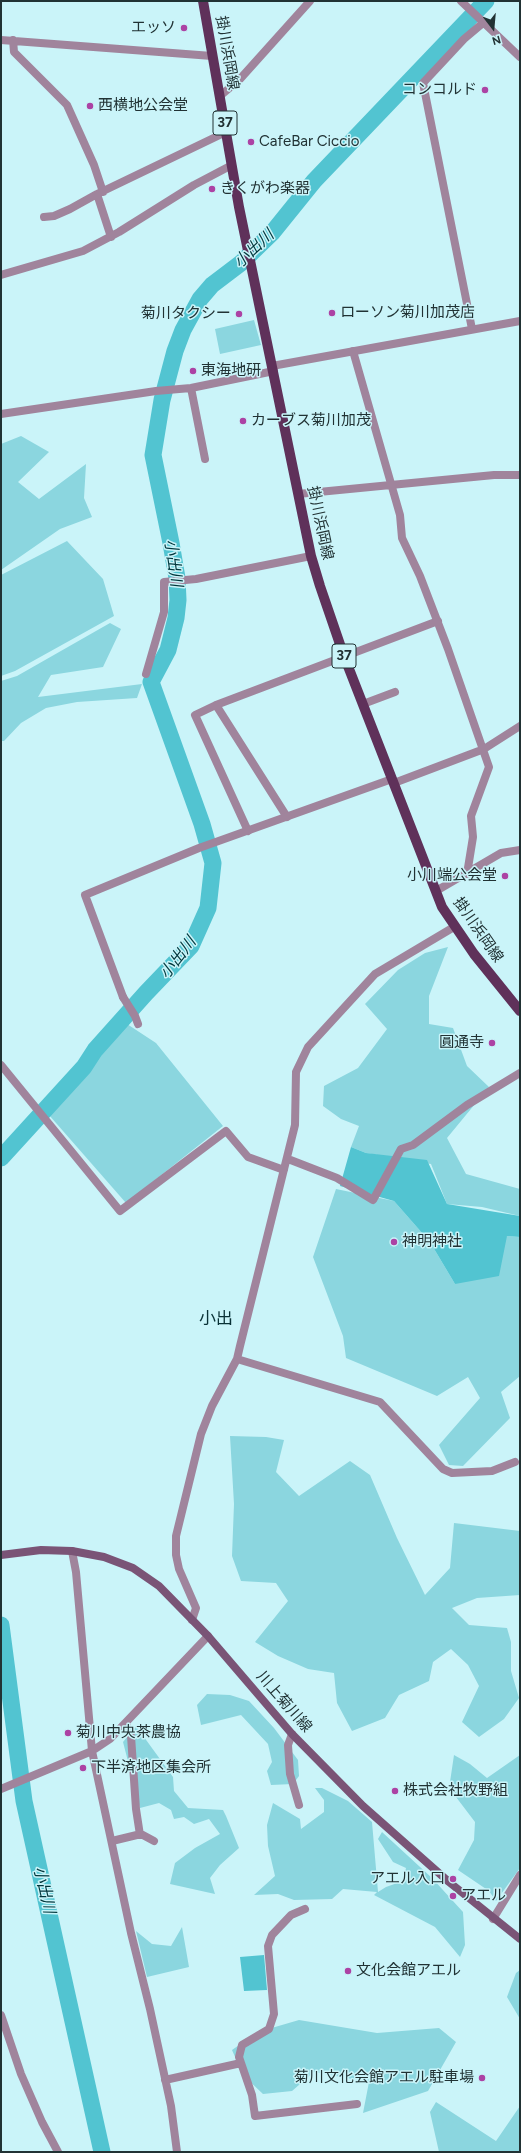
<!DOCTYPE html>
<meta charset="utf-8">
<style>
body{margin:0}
#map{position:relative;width:521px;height:2153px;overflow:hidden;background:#caf4f9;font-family:Figtree,sans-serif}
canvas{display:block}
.frame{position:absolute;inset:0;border:2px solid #213234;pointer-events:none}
.north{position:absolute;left:473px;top:8px;width:40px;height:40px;-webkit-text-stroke:3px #caf4f9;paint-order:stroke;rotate:164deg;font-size:11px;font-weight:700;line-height:16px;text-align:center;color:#213234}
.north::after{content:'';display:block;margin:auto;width:14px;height:18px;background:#213234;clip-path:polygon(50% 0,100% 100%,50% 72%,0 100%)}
</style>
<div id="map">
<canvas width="521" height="2153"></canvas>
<div class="frame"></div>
<div class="north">N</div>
</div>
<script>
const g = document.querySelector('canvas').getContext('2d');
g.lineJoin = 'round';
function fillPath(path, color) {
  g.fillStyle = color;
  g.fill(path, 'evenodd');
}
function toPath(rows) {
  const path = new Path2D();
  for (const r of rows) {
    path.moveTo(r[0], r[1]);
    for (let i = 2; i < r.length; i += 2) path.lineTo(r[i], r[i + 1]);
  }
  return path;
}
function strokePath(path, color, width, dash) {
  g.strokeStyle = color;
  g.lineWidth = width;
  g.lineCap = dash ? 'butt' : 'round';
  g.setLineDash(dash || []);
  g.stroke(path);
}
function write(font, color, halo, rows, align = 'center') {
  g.font = font + ' Figtree,"Noto Sans JP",sans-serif';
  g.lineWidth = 3;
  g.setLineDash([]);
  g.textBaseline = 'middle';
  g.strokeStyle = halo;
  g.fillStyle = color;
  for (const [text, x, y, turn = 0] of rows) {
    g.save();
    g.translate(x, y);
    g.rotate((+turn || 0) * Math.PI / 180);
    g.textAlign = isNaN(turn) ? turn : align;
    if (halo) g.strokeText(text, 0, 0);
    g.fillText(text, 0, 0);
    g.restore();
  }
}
const green = toPath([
 [254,320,261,345,220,354,215,329],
 [21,436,49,452,18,482,39,499,86,464,84,498,92,517,60,529,1,570,1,444],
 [67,541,103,579,114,616,15,671,1,676,1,575],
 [110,623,121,629,103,667,51,675,38,697,142,684,137,698,77,702,46,708,21,723,4,741,1,741,1,681,17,676],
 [448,947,429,996,429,1024,453,1028,467,1066,489,1087,447,1138,466,1174,520,1189,520,1216,482,1207,447,1204,431,1164,366,1153,351,1147,359,1126,341,1119,323,1106,324,1086,358,1068,387,1029,365,1004,398,970,425,953],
 [127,1024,156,1043,223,1126,126,1203,49,1115],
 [336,1189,394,1201,430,1242,455,1284,507,1236,520,1237,520,1376,501,1392,510,1418,463,1466,449,1465,439,1445,480,1398,468,1377,437,1396,346,1358,343,1336,313,1257],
 [230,1436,266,1437,284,1440,276,1472,299,1496,350,1461,370,1475,397,1538,425,1595,450,1568,454,1523,520,1531,520,1595,477,1598,452,1608,469,1625,507,1628,511,1642,511,1671,519,1698,504,1719,479,1737,462,1722,479,1686,468,1665,451,1649,433,1662,429,1681,399,1695,385,1718,352,1731,337,1703,334,1673,308,1669,278,1656,255,1642,288,1601,276,1583,241,1581,232,1556,234,1504],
 [207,1694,230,1695,249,1701,274,1728,298,1760,299,1776,293,1784,271,1785,267,1771,272,1762,268,1744,241,1715,201,1725,197,1705],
 [136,1726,173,1777,174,1791,188,1808,223,1810,226,1816,239,1848,220,1865,210,1878,215,1894,170,1884,175,1863,195,1848,220,1834,209,1819,194,1824,184,1817,174,1819,171,1810,159,1803,140,1808,123,1742],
 [454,1755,470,1764,487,1778,520,1755,520,1868,496,1901,489,1891,458,1870,474,1840,475,1822,456,1797,450,1782],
 [315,1788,322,1788,348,1801,372,1822,378,1892,386,1887,403,1881,406,1868,393,1862,378,1839,382,1832,432,1878,463,1912,465,1945,460,1957,435,1927,374,1895,377,1892,343,1889,332,1899,294,1900,278,1894,254,1895,275,1876,268,1846,267,1825,273,1803,300,1819,301,1829,324,1812,324,1800],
 [182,1927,189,1967,147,1977,136,1931,152,1944,171,1946],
 [520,1970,520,2019,507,1997,516,1973],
 [299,2020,377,2033,439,2028,456,2042,428,2091,363,2113,369,2082,314,2072,292,2091,263,2094,243,2075,232,2050,258,2032],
 [436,2102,496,2141,520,2106,520,2152,439,2152,430,2112]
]);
const water = toPath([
 [351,1147,366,1153,427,1160,447,1204,520,1216,520,1237,507,1236,499,1276,455,1284,430,1242,394,1201,340,1186],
 [264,1955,267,1990,244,1991,240,1957]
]);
const river = toPath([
 [1,1158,84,1067,95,1050,146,993,191,946,208,908,213,863,202,824,151,682,168,650,176,618,178,600,177,578,171,543,153,455,162,400,175,351,183,330,200,299,212,285,241,263,272,233,314,181,486,1],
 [1,1625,24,1801,102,2152]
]);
const minor = toPath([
 [461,1,520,57],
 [1,40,212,56],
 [13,40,14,52,67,105,94,165,103,192],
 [220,96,240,79,310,1],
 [97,194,111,237],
 [44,217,54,216,70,209,97,194,226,132],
 [472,329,423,83,464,39,483,23],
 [353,351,400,515,402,538,420,576,448,649,489,767,471,816,473,837,467,874],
 [191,388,205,459],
 [1,414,156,391,191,388,274,371],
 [298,494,494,475,520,475],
 [146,674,164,612,164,582,196,579,311,556],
 [363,704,395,692],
 [216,705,287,817],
 [394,783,484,749,520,726],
 [248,831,195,715,216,705,438,621],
 [436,891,501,853,520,850],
 [123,997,135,1016,138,1024],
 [1,1065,120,1211,226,1131,248,1157,284,1170],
 [288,1159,337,1178,373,1200,401,1149,413,1145,467,1105,520,1073],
 [237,1359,380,1402,443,1469,452,1473,492,1471,515,1462],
 [72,1551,76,1572,92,1751,131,1933,150,2009,171,2106,177,2152],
 [192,1620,196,1608,179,1569,176,1555,176,1536,201,1434,212,1406,237,1359,240,1346,295,1125,296,1072,308,1047,375,974,454,927],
 [126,1724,131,1736,136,1809,140,1835],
 [292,1734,288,1745,290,1774,299,1805],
 [1,1789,92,1751,110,1739,208,1636],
 [112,1841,141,1834,154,1841],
 [305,1909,291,1915,272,1935,268,1946,274,2014,269,2029,242,2045,239,2057,252,2095,255,2116,357,2104],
 [493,1919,520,1875],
 [165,2080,241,2063]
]);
const tertiary = toPath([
 [1,275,83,251,119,232,194,185,232,165],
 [272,366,520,321],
 [123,997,85,895,199,848,392,779],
 [1,2015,21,2074,42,2122,58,2152]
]);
const secondary = toPath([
 [1,1555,41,1550,72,1551,104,1557,133,1568,159,1586,208,1636,292,1734,363,1806,449,1882,520,1939]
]);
const primary = toPath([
 [203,1,239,207,311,556,320,586,344,656,442,907,474,954,520,1011]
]);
const markers = [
 [184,28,4,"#ac42a4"],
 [485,90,4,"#ac42a4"],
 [90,106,4,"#ac42a4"],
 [251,142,4,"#ac42a4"],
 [212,189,4,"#ac42a4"],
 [332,313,4,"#ac42a4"],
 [239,314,4,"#ac42a4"],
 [193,371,4,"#ac42a4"],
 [243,421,4,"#ac42a4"],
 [505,876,4,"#ac42a4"],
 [492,1043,4,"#ac42a4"],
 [394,1242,4,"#ac42a4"],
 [68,1733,4,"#ac42a4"],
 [83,1768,4,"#ac42a4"],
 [395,1791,4,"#ac42a4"],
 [453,1879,4,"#ac42a4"],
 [453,1896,4,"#ac42a4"],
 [348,1971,4,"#ac42a4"],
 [482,2078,4,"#ac42a4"]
];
const shields = [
 [225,123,24],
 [344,656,24]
];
const shieldNames = [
 ["37",225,123],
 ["37",344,656]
];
const poiNames = [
 ["エッソ",176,28,"right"],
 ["コンコルド",477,90,"right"],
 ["西横地公会堂",98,106],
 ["CafeBar Ciccio",259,142],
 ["きくがわ楽器",220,189],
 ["ローソン菊川加茂店",340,313],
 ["菊川タクシー",231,314,"right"],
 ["東海地研",201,371],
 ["カーブス菊川加茂",251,421],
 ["小川端公会堂",497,876,"right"],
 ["圓通寺",484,1043,"right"],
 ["神明神社",402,1242],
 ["菊川中央茶農協",76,1733],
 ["下半済地区集会所",91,1768],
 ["株式会社牧野組",403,1791],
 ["アエル入口",445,1879,"right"],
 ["アエル",461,1896],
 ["文化会館アエル",356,1971],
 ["菊川文化会館アエル駐車場",474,2078,"right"]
];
const streetNames = [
 ["掛川浜岡線",227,53,80],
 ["掛川浜岡線",320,523,78],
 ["掛川浜岡線",478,930,55],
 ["川上菊川線",284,1702,49]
];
const waterNames = [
 ["小出川",254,249,-43],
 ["小出川",173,563,82],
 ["小出川",178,958,-52],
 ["小出川",44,1890,77]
];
const quarterNames = [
 ["小出",216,1319]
];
fillPath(green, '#8bd6df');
fillPath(water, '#52c4d1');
strokePath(river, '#52c4d1', 17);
strokePath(minor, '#a0849c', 8);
strokePath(tertiary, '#a0849c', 8);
strokePath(secondary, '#7a5476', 8);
strokePath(primary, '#5f315a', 10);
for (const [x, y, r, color] of markers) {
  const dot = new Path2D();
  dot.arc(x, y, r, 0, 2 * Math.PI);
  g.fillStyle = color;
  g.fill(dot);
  strokePath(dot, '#caf4f9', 1.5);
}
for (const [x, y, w] of shields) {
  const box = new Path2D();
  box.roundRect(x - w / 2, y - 12, w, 24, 3);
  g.fillStyle = '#caf4f9';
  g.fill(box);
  strokePath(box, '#213234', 1);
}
write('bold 14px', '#213234', null, shieldNames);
write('15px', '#213234', '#caf4f9', poiNames, 'left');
write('15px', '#213234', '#caf4f9', streetNames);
write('italic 16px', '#00363b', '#caf4f9', waterNames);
write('17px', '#093136', '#caf4f9', quarterNames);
</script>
